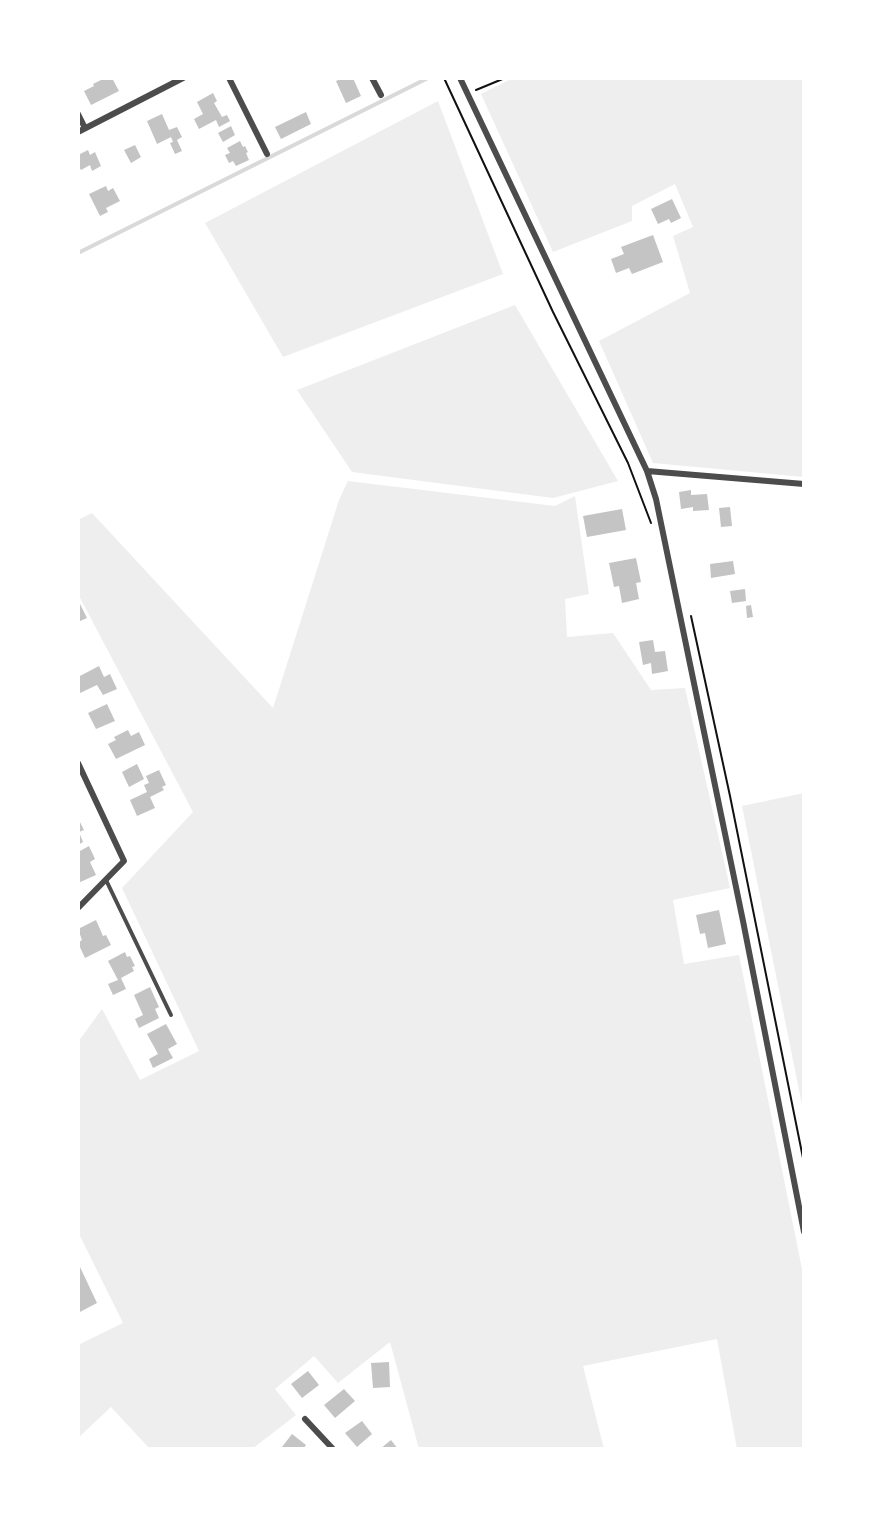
<!DOCTYPE html>
<style>
body{margin:0}
#map{position:relative;width:882px;height:1527px;overflow:hidden;background:#fff;font-family:Montserrat,sans-serif}
canvas{display:block}
.frame{position:absolute;inset:0;border:80px solid #fff;pointer-events:none}
</style>
<div id="map">
<canvas width="882" height="1527"></canvas>
<div class="frame"></div>
</div>
<script>
const context = document.querySelector('canvas').getContext('2d');
context.lineJoin = 'round';
function fill(path, color) {
  context.fillStyle = color;
  context.fill(path, 'evenodd');
}
function poly(rows) {
  const path = new Path2D();
  for (const r of rows) {
    path.moveTo(r[0], r[1]);
    for (let i = 2; i < r.length; i += 2) path.lineTo(r[i], r[i + 1]);
  }
  return path;
}
function strokePath(path, color, width, dash) {
  context.strokeStyle = color;
  context.lineWidth = width;
  context.lineCap = dash ? 'butt' : 'round';
  context.setLineDash(dash || []);
  context.stroke(path);
}
fill(poly([
 [513,78,804,78,804,477,653,463,599,341,690,293,673,236,693,227,675,184,632,206,632,221,553,252,481,94],
 [438,101,503,274,283,357,205,223],
 [515,305,618,481,553,498,352,472,297,390],
 [348,481,555,506,575,496,589,594,565,599,567,637,613,633,651,690,685,688,730,888,673,900,684,964,739,955,804,1279,804,1449,737,1449,717,1339,583,1366,604,1449,419,1449,390,1342,338,1383,314,1356,275,1389,296,1415,252,1449,150,1449,111,1407,78,1438,78,1345,123,1323,80,1236,78,1236,78,1042,102,1009,140,1080,199,1051,122,888,193,812,78,594,78,520,92,513,273,708,339,500],
 [804,793,804,1115,742,806]
]), '#eee');
strokePath(poly([
 [78,253,428,78]
]), '#d9d9d9', 4);
fill(poly([
 [105,78,112,78,119,91,91,105,84,91,94,86,93,84],
 [343,78,353,78,361,96,346,103,336,81],
 [213,93,217,101,214,103,222,117,227,115,230,121,219,127,216,120,199,129,194,119,203,114,197,102],
 [306,112,311,124,281,139,275,127],
 [162,114,169,130,177,127,182,137,177,140,182,151,175,154,170,143,173,142,171,137,157,144,147,121],
 [231,126,235,135,223,142,218,133],
 [240,141,243,147,245,146,248,152,246,153,249,160,236,166,233,161,229,163,225,155,230,153,227,148],
 [135,145,141,157,131,163,124,150],
 [88,150,90,155,95,152,101,166,92,171,90,165,81,170,78,165,78,155],
 [106,186,108,191,113,188,120,201,106,208,108,212,100,216,89,194],
 [672,199,681,218,671,223,669,219,658,224,651,209],
 [653,235,663,262,632,274,629,268,616,273,611,259,624,254,621,247],
 [691,490,691,495,707,494,709,510,693,511,693,507,681,509,679,492],
 [730,507,732,526,721,527,719,508],
 [622,509,626,530,587,537,583,516],
 [636,558,641,582,636,583,639,599,622,603,619,586,614,587,609,563],
 [733,561,735,574,711,578,710,564],
 [745,589,746,601,732,603,730,591],
 [78,600,87,618,78,622],
 [751,605,753,617,747,618,746,606],
 [653,640,655,652,665,651,668,671,652,674,651,663,643,665,639,642],
 [99,666,104,677,110,674,117,689,103,695,97,685,78,694,78,677],
 [107,704,115,721,96,729,88,713],
 [128,730,131,736,139,732,145,745,116,759,108,744,116,740,114,737],
 [137,764,144,779,129,787,122,772],
 [159,770,166,785,162,787,164,790,150,797,155,808,137,816,130,800,147,792,144,785,149,783,146,776],
 [78,818,84,830,79,832,83,842,78,845],
 [89,846,95,859,90,862,96,875,78,883,78,852],
 [719,910,726,944,708,948,705,933,700,934,696,915],
 [96,920,103,936,106,935,111,945,85,958,78,943,82,940,78,929],
 [125,952,127,957,130,956,135,966,132,967,134,971,121,978,126,989,113,995,108,984,118,980,108,961],
 [150,987,159,1007,155,1009,159,1018,139,1028,135,1019,143,1015,134,995],
 [166,1024,177,1044,168,1049,173,1058,153,1068,149,1059,158,1054,147,1034],
 [80,1267,97,1303,78,1313,78,1268],
 [389,1362,390,1387,373,1388,371,1363],
 [308,1371,319,1385,302,1398,291,1384],
 [344,1389,355,1401,335,1418,324,1405],
 [362,1421,372,1434,357,1447,345,1433],
 [292,1434,306,1445,303,1449,284,1449,282,1447],
 [391,1440,398,1449,380,1449]
]), '#c4c4c4');
strokePath(poly([
 [444,78,553,312,628,463,651,523],
 [476,90,505,78],
 [691,616,730,796,804,1163]
]), '#111', 2);
strokePath(poly([
 [106,880,171,1015]
]), '#4c4c4c', 4);
strokePath(poly([
 [229,78,267,154],
 [372,78,381,95],
 [460,78,647,471,656,499,743,921,804,1232],
 [78,114,85,128],
 [78,132,183,78],
 [647,471,804,484],
 [78,763,124,861,78,908],
 [305,1419,333,1449]
]), '#4c4c4c', 6);
</script>
